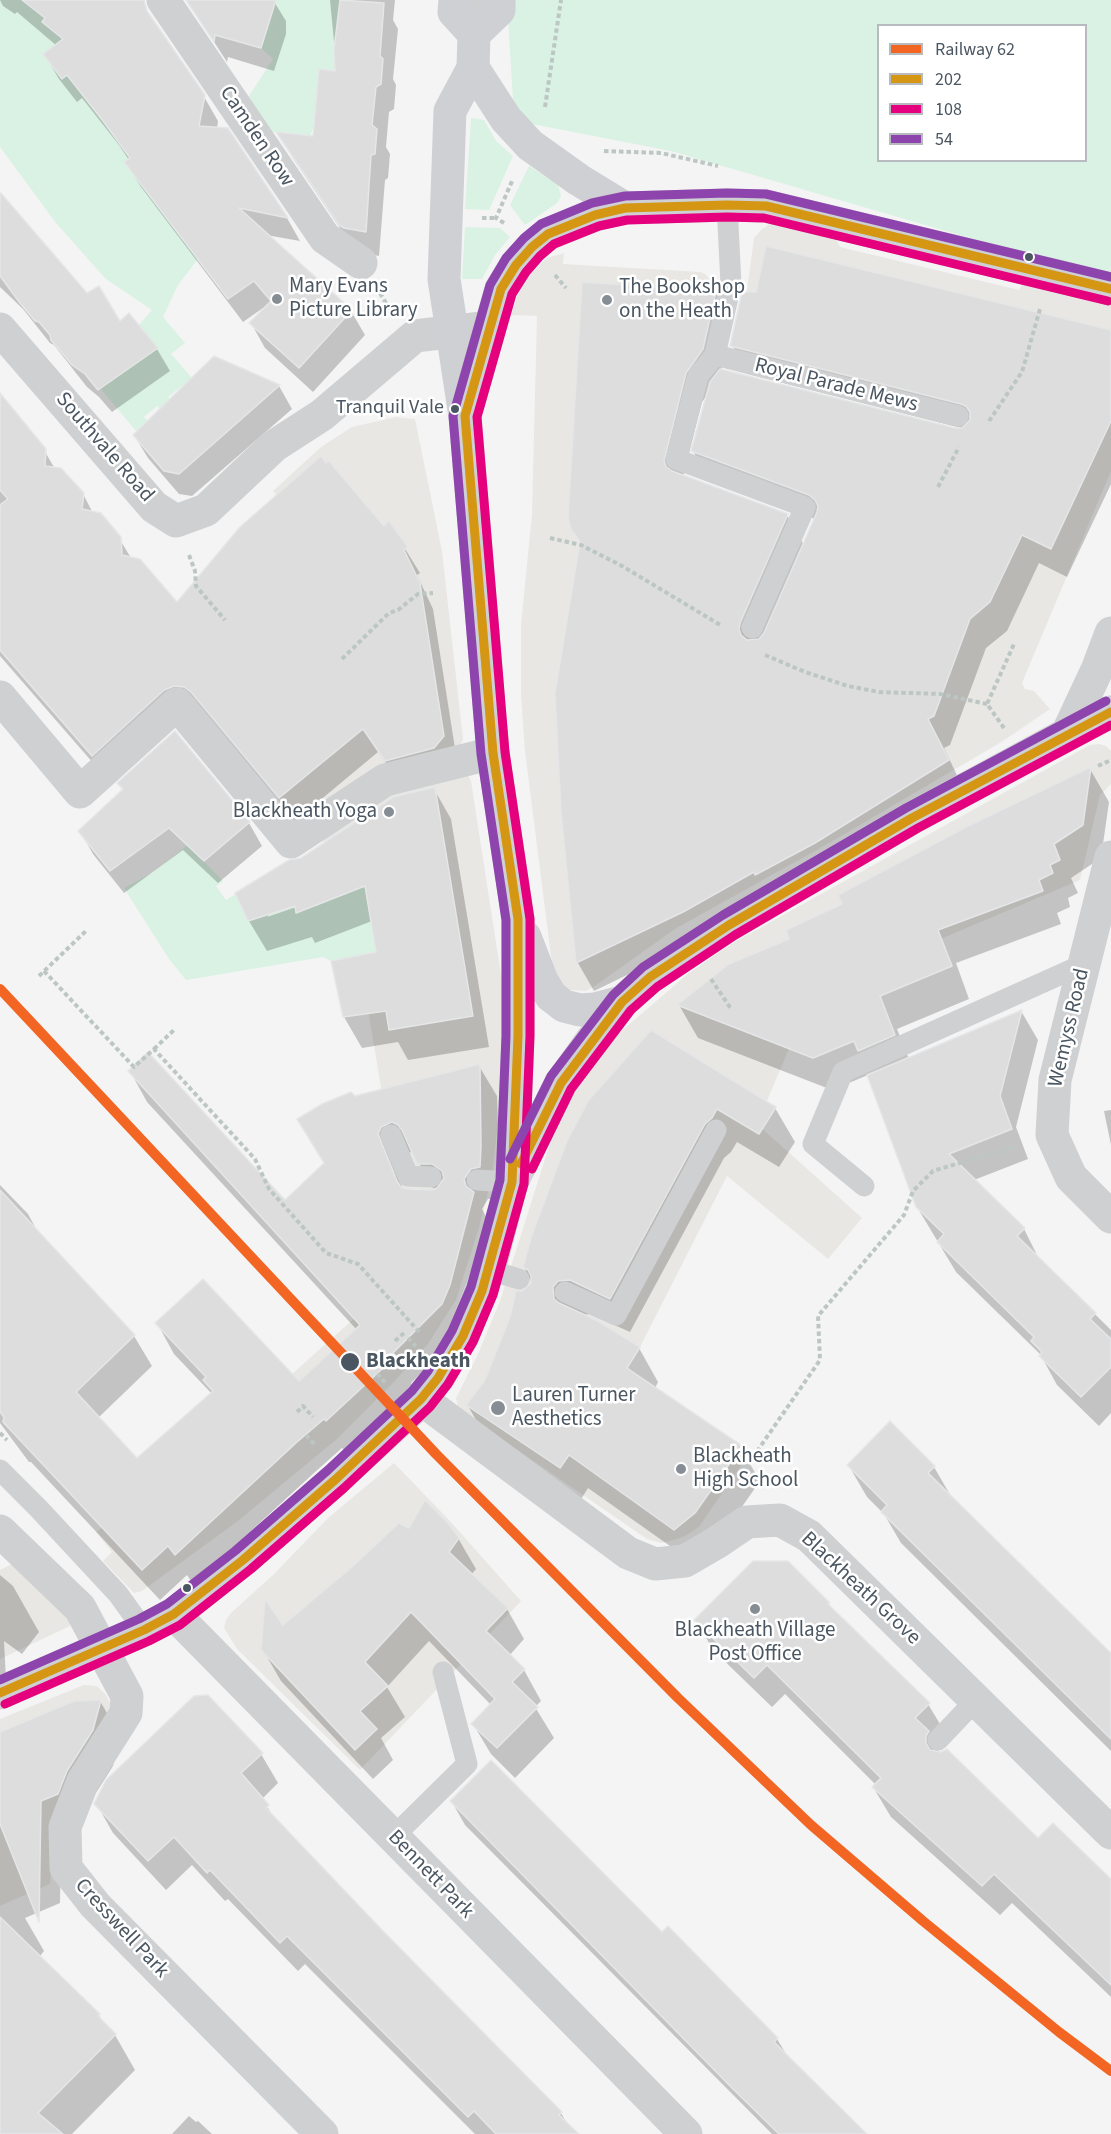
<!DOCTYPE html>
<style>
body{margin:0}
#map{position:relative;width:1111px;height:2134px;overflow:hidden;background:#f4f4f4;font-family:"Source Sans 3",sans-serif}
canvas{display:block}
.legend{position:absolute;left:877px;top:24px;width:210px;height:138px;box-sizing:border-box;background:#fff;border:2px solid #b7bbc0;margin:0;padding:8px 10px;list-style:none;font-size:18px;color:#4a5661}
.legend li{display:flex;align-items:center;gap:12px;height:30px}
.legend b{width:30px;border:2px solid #b7bbc0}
</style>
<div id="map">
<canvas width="1111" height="2134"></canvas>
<ul class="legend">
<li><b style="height:8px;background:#f26522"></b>Railway 62</li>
<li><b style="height:8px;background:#d49613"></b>202</li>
<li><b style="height:8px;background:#e5007d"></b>108</li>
<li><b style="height:8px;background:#8e44ad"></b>54</li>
</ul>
</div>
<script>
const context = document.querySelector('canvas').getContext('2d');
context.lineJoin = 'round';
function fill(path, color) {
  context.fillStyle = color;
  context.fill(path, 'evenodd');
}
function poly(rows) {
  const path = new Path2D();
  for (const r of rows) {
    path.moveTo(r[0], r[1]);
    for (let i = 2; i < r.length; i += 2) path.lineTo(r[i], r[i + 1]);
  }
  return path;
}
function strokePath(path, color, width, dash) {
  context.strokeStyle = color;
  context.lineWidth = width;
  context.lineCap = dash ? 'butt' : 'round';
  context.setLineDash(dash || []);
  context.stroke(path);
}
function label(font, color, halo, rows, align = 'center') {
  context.font = font + ' "Source Sans 3",sans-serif';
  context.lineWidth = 5;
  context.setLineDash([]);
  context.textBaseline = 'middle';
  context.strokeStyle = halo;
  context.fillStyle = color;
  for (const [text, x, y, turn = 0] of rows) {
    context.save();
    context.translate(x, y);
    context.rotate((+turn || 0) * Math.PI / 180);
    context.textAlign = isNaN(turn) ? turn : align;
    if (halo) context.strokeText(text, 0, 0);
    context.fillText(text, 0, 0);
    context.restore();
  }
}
fill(poly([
 [771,223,833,233,840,247,1019,290,1023,283,1111,301,1111,471,1022,683,1025,689,1034,691,1050,709,1003,741,831,842,675,929,595,986,586,991,570,990,564,987,553,972,525,751,521,696,521,625,532,514,537,316,511,315,517,296,530,274,547,258,564,253,563,264,700,272,705,274,713,283,714,290,704,339,690,338,660,467,736,625,767,643,998,406,733,346,747,290,754,238,760,231],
 [396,417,415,419,442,551,463,739,459,748,297,822,278,796,282,793,284,795,318,766,316,762,343,561,273,491,321,447,352,427],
 [1099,744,1106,746,1111,751,1111,784,1100,795,1080,880,813,993,757,1124,862,1218,828,1259,727,1176,640,1347,627,1367,751,1451,699,1527,687,1535,674,1540,661,1543,647,1539,465,1414,458,1407,456,1398,478,1354,500,1301,558,1118,604,1046,689,973,731,944,1090,745],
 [468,775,471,781,501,975,505,1013,502,1089,492,1176,479,1228,456,1300,428,1344,393,1383,337,1439,238,1521,142,1591,134,1593,103,1561,112,1552,96,1532,225,1434,386,1290,399,1195,360,962,322,838,381,796],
 [394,1463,450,1521,521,1601,360,1770,237,1649,224,1628,226,1620,231,1613,273,1575,328,1518],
 [14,1563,72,1621,70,1626,0,1659,0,1570],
 [84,1685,97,1686,106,1695,112,1707,57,1815,50,1884,0,1906,0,1719]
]), '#e8e7e3');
fill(poly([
 [0,0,23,0,34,9,59,2,42,22,62,39,44,54,67,74,115,137,150,142,124,163,149,195,175,175,186,189,160,209,198,259,178,285,163,317,185,343,171,354,192,378,168,397,171,400,160,410,157,406,144,417,148,421,136,431,100,388,106,355,139,325,152,310,106,279,56,223,0,147],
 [276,0,340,0,334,49,335,71,319,69,313,129,310,136,264,131,249,96,273,59,261,48],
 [507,0,1111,0,1111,279,671,151,527,123,513,101],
 [878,26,1086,26,1086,160,878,160],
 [471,118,484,120,496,141,513,156,489,210,465,209],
 [529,166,558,185,561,196,557,203,525,225,510,205],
 [465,227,500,228,510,237,495,255,482,279,462,279],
 [194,840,192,849,223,881,216,886,226,900,236,894,248,921,295,906,296,913,386,871,372,927,376,952,331,961,323,957,186,980,169,959,124,888,152,873]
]), '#d9f2e3');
fill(poly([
 [0,0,118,0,203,95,218,121,217,129,227,130,287,218,300,241,266,235,351,311,365,335,313,392,265,348,251,323,265,310,263,308,243,322,141,187,126,163,129,160,119,145,82,98,77,102,59,79,45,55,57,46,17,12,15,14,3,6],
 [187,0,273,0,286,21,286,34,274,71,228,57,227,62],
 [330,0,395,0,393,20,398,29,393,79,396,85,394,109,389,112,386,147,390,154,388,178,385,180,379,256,359,252,354,249,292,157,279,134,314,137,337,73],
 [0,194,87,295,120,323,157,349,170,371,112,412,99,397,87,387,54,345,50,343,23,309,0,287],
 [716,292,732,321,721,371,955,430,965,429,748,374,732,345,1111,332,1111,484,1067,577,1039,563,1007,631,986,648,950,745,944,748,964,790,699,940,594,991,578,963,562,812,556,693],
 [708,394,693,451,710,480,815,519,804,545,787,515,683,477,702,402],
 [279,386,292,409,192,496,179,494,148,458,134,435],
 [0,398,44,450,55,469,83,494,93,513,119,538,131,558,177,604,383,528,389,523,420,573,417,575,433,609,457,761,401,784,378,752,294,822,188,710,107,779,0,656],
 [175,733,249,823,262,846,218,883,183,850,124,893,93,854,80,831,123,791,119,784],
 [1090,769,1109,802,1101,858,1071,878,1078,893,1068,898,1070,907,1057,913,1061,924,956,963,969,999,897,1029,909,1059,1021,1011,1038,1040,1016,1127,1028,1159,974,1180,1024,1229,1039,1259,1111,1330,1111,1413,1099,1426,1057,1385,1040,1354,956,1272,917,1207,868,1075,832,1090,698,1038,679,1005,791,939,844,904],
 [434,789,451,819,489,1047,408,1060,398,1042,362,1048,344,1017,378,954,372,921,315,943,312,937,267,951,249,921,302,859],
 [301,903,302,905,267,917,272,912],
 [479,1066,497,1096,499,1151,497,1198,488,1199,482,1209,490,1224,459,1335,411,1383,413,1387,344,1450,342,1448,315,1472,193,1584,187,1575,160,1600,31,1462,29,1462,0,1423,0,1185,28,1214,40,1236,134,1336,152,1366,98,1418,137,1460,212,1394,174,1354,157,1323,299,1384,357,1330,147,1102,130,1071,285,1202,325,1164,355,1098],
 [410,1152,414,1154,434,1190,403,1189,396,1172,398,1157],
 [589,1101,775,1108,795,1142,779,1167,737,1142,731,1152,724,1158,630,1332,590,1314,581,1315,639,1348,658,1382,655,1388,740,1447,760,1481,714,1547,694,1563,588,1488,580,1501,487,1439,468,1406,486,1380,523,1293,532,1284,524,1267],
 [1111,1110,1111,1145,1104,1111],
 [849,1466,934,1467,952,1498,1111,1657,1111,1751,901,1543,884,1514,867,1497],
 [410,1530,458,1538,476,1569,471,1575,507,1609,524,1639,509,1656,524,1670,541,1701,535,1707,554,1738,515,1778,491,1754,473,1724,491,1705,429,1641,387,1687,405,1717,381,1738,393,1760,373,1779,281,1681,263,1650,283,1627],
 [0,1575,13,1586,39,1632,22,1654,4,1641,6,1679,0,1682],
 [829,1604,833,1612,928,1704,946,1734,935,1745,940,1753,1039,1840,1111,1883,1111,1997,1012,1903,1000,1915,891,1817,873,1787,876,1785,785,1694,772,1707,713,1650,696,1620],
 [100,1701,121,1737,113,1766,87,1807,61,1837,60,1903,25,1918,44,1951,39,1957,99,2015,105,2026,115,2035,135,2070,72,2134,0,2134,0,1734],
 [261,1754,278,1783,262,1799,278,1823,384,1934,561,2113,569,2127,576,2134,475,2134,305,1964,298,1971,228,1899,225,1901,192,1865,166,1890,113,1833,96,1803],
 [452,1802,662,1934,668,1928,777,2039,788,2057,865,2134,772,2134,465,1825],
 [189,2116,196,2122,198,2121,212,2134,172,2134]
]), '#0003');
const building = poly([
 [22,0,144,0,147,11,205,95,199,126,228,128,288,218,239,208,352,310,299,368,249,323,271,301,254,281,228,299,124,162,130,158,103,121,67,75,62,79,43,54,63,39,42,22,45,18,22,0],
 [186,0,276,0,261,48,215,35,214,42,186,0],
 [340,0,384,3,380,56,383,59,381,84,376,87,372,125,377,129,375,154,371,155,366,232,344,228,339,225,276,132,313,136,319,69,335,71,334,49,340,0],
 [0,192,87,293,99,286,120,321,129,313,158,348,98,390,85,374,72,365,51,340,50,335,39,322,35,321,20,303,0,276,0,192],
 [766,246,1111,330,1111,421,1051,549,1022,535,990,602,970,619,934,716,928,719,949,760,815,843,755,875,754,872,683,912,576,963,561,812,555,693,580,542,571,529,568,518,582,282,716,291,703,349,686,373,664,461,666,467,672,471,788,514,740,623,739,629,741,635,747,640,759,639,764,633,817,512,818,506,815,500,809,495,691,451,710,382,720,369,955,428,962,428,970,420,970,412,966,406,961,404,730,346,742,292,756,292,766,246],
 [214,356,280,385,179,474,164,471,133,435,214,356],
 [0,393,46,449,45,466,61,468,84,493,82,509,101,513,121,537,122,555,140,559,177,602,240,527,321,456,326,463,329,461,384,526,389,521,408,547,404,550,420,583,444,736,434,748,385,761,363,729,279,798,191,692,184,687,174,686,164,690,92,756,0,650,0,505,8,499,0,490,0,393],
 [175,731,250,822,204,861,169,828,110,871,78,831,123,789,117,783,175,731],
 [1091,767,1083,825,1054,844,1060,860,1050,865,1053,873,1039,880,1043,891,938,930,952,966,880,996,895,1035,858,1051,854,1041,813,1058,677,1005,729,964,789,939,786,930,842,904,838,895,968,826,1091,767],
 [435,787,473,1016,389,1030,386,1011,343,1017,331,961,376,952,365,886,296,913,295,906,248,921,235,893,289,860,301,858,393,797,435,787],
 [1022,1010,1000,1096,1012,1129,949,1154,1025,1228,1017,1236,1096,1313,1090,1319,1111,1339,1111,1367,1081,1397,1039,1356,1042,1352,1031,1341,1034,1337,937,1242,944,1234,916,1207,867,1075,1022,1010],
 [651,1030,776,1107,759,1134,717,1109,712,1118,705,1124,610,1299,570,1280,558,1281,553,1287,554,1299,559,1303,598,1321,640,1347,627,1368,742,1446,695,1513,674,1530,569,1455,560,1468,466,1405,485,1380,510,1317,516,1291,522,1291,531,1283,531,1276,528,1270,523,1267,532,1235,567,1141,588,1101,651,1030],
 [148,1052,285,1200,324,1163,297,1119,322,1104,351,1092,355,1096,480,1064,481,1146,480,1167,471,1169,464,1179,466,1186,474,1192,450,1285,442,1304,393,1353,396,1356,326,1421,324,1419,297,1442,175,1555,168,1546,142,1570,3,1422,4,1417,0,1412,0,1190,135,1335,76,1392,137,1458,213,1391,203,1380,206,1377,155,1323,203,1279,299,1381,360,1325,128,1071,148,1052],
 [392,1122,398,1125,402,1130,417,1164,432,1164,442,1171,444,1178,437,1188,430,1190,407,1189,401,1187,397,1181,378,1134,381,1127,392,1122],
 [890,1421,935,1466,928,1473,1111,1653,1111,1739,881,1512,887,1505,847,1465,890,1421],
 [425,1500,448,1523,459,1538,449,1552,508,1608,486,1631,525,1669,512,1682,538,1707,497,1748,471,1724,495,1699,411,1612,365,1662,388,1686,360,1711,377,1729,355,1750,261,1650,265,1599,283,1625,352,1567,399,1523,409,1528,425,1500],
 [753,1561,788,1561,830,1603,828,1604,930,1703,915,1718,929,1731,926,1736,926,1743,930,1750,941,1752,947,1749,1038,1838,1053,1823,1111,1879,1111,1985,994,1874,982,1886,872,1787,881,1778,767,1665,754,1678,694,1620,753,1561],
 [208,1695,263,1753,241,1773,269,1805,266,1808,385,1933,562,2112,559,2115,579,2134,496,2134,474,2111,468,2117,287,1936,280,1943,210,1870,207,1873,174,1837,148,1861,94,1804,106,1780,194,1696,208,1695],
 [101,1700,93,1730,67,1771,58,1794,41,1801,39,1922,0,1824,0,1732,74,1701,101,1700],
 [491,1760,662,1932,668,1926,778,2038,774,2042,867,2134,779,2134,734,2090,450,1801,491,1760],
 [0,1917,100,2014,98,2016,116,2034,38,2113,63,2134,0,2134,0,1917]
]);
fill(building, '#ddddde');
strokePath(building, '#e5e6e7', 1.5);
strokePath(poly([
 [545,107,561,0],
 [604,151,661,153,718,166],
 [482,218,496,218],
 [504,223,496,218,513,179],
 [555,275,566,288],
 [380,293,390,310],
 [989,421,1022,372,1040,309],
 [938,487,959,447],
 [550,538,581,545,622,566,722,626],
 [189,555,195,571,196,586,225,620],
 [765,655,805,672,848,686,879,692,940,694,987,704],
 [342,659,389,613,398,610,418,594,433,593],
 [1004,728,987,704,1014,644],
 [1098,766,1111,760],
 [44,971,134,1067,154,1049,255,1159,269,1189,326,1253,358,1264,421,1334],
 [39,976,87,930],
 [711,979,731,1009],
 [154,1049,174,1030],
 [408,1338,416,1346],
 [395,1341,404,1333],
 [377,1374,385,1382],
 [297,1412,303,1406,313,1417],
 [0,1433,7,1440],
 [306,1435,316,1446],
 [740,1476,820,1360,818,1316,904,1215,913,1191,933,1171,1016,1146]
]), '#bcc7c4', 4, [4.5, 3]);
strokePath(poly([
 [474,34,476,0],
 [727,205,731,284,715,355,698,376,676,459,805,507,752,628],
 [715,355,958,416],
 [391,1135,408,1176,431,1177],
 [477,1180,512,1182],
 [864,1186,813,1144,843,1072,1084,964],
 [489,1270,519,1279],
 [565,1292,616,1315,716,1130],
 [0,1470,39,1509,118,1594,144,1630],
 [938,1740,976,1700],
 [393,1837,467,1764,443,1672]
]), '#ced0d2', 21);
strokePath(poly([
 [163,0,325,238,361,263],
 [0,329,154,507,176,521,206,510,274,446,322,415,415,336,490,327],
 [0,697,80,792,177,704,291,842,385,780,493,753],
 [1067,734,1097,670,1111,633],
 [1111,857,1055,1080,1052,1135,1071,1177,1111,1217],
 [421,1399,628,1553,655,1564,685,1561,716,1543,747,1522,780,1520,809,1536,1111,1833],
 [0,1531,80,1608,127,1696,126,1713,83,1781,65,1827,66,1868,95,1905,322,2134],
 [174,1614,686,2134]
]), '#ced0d2', 33);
strokePath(poly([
 [455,0,454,12,474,34,473,68,450,111,444,279,465,416,493,753,518,919,518,1036,513,1168],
 [474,34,499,10,499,0],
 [473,68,506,119,530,145,579,180,625,208,727,205,766,206,1111,289],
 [468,405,501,289,516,265,532,247,548,234,595,215,625,208],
 [525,937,542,981,551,996,564,1006,580,1010,595,1009,622,1002],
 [0,1693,144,1630,174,1614,243,1560,336,1479,412,1409,438,1378,463,1336,489,1270,512,1182,561,1083,591,1041,622,1002,650,977,729,925,912,818,1067,734,1111,712]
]), '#ced0d4', 33);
strokePath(poly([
 [521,1164,561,1083,622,1002,650,977,729,925,912,818,1111,712],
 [0,1693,144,1630,174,1614,243,1560,336,1479,421,1399,438,1378,463,1336,482,1291,512,1182,518,1036,518,919,493,753,465,416,501,289,516,265,532,247,548,234,595,215,625,208,727,205,766,206,1111,289]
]), '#d49613', 9);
strokePath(poly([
 [532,1169,571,1089,631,1010,657,987,735,935,918,828,1111,725],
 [5,1704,149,1641,180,1625,251,1569,344,1488,430,1407,448,1384,473,1342,493,1295,524,1184,530,1036,530,919,505,752,477,417,512,294,526,272,540,256,554,244,599,226,627,220,727,217,764,218,1108,301]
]), '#e5007d', 9);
strokePath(poly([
 [510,1159,551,1076,613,995,643,967,723,915,906,808,1106,701],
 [0,1680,139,1619,167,1604,235,1551,328,1470,412,1391,428,1371,452,1331,471,1287,500,1180,506,1036,506,920,481,754,453,416,490,285,506,258,524,238,541,224,592,203,625,196,727,193,766,194,1111,277]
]), '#8e44ad', 9);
strokePath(poly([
 [0,989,436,1454,678,1698,811,1825,923,1921,1059,2032,1111,2071]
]), '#f26522', 10);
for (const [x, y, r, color] of [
 [1029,257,5,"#4a5661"],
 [277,299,6,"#868d94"],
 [607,300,6,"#868d94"],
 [455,409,5,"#4a5661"],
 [389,812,6,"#868d94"],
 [350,1362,10,"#4a5661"],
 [498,1408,8,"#868d94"],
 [681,1469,6,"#868d94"],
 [187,1588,5,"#4a5661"],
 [755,1609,6,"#868d94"]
]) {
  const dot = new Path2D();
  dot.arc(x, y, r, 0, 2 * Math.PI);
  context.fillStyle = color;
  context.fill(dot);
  strokePath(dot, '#fff', 2);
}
label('20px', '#4a5661', '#fff', [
 ["Tranquil Vale",444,409]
], 'right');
label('21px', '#4a5661', '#fff', [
 ["Camden Row",256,137,56],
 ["Royal Parade Mews",836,386,14],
 ["Southvale Road",104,448,49],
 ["Wemyss Road",1070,1028,-77],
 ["Blackheath Grove",860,1589,43],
 ["Bennett Park",430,1875,46],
 ["Cresswell Park",121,1929,47]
]);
label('21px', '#4a5661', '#fff', [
 ["Mary Evans",289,287],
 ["Picture Library",289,311],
 ["The Bookshop",619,288],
 ["on the Heath",619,312],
 ["Blackheath Yoga",377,812,"right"],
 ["Lauren Turner",512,1396],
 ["Aesthetics",512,1420],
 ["Blackheath",693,1457],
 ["High School",693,1481],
 ["Blackheath Village",755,1631,"center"],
 ["Post Office",755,1655,"center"]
], 'left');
label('bold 21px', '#4a5661', '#fff', [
 ["Blackheath",366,1362]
], 'left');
</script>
